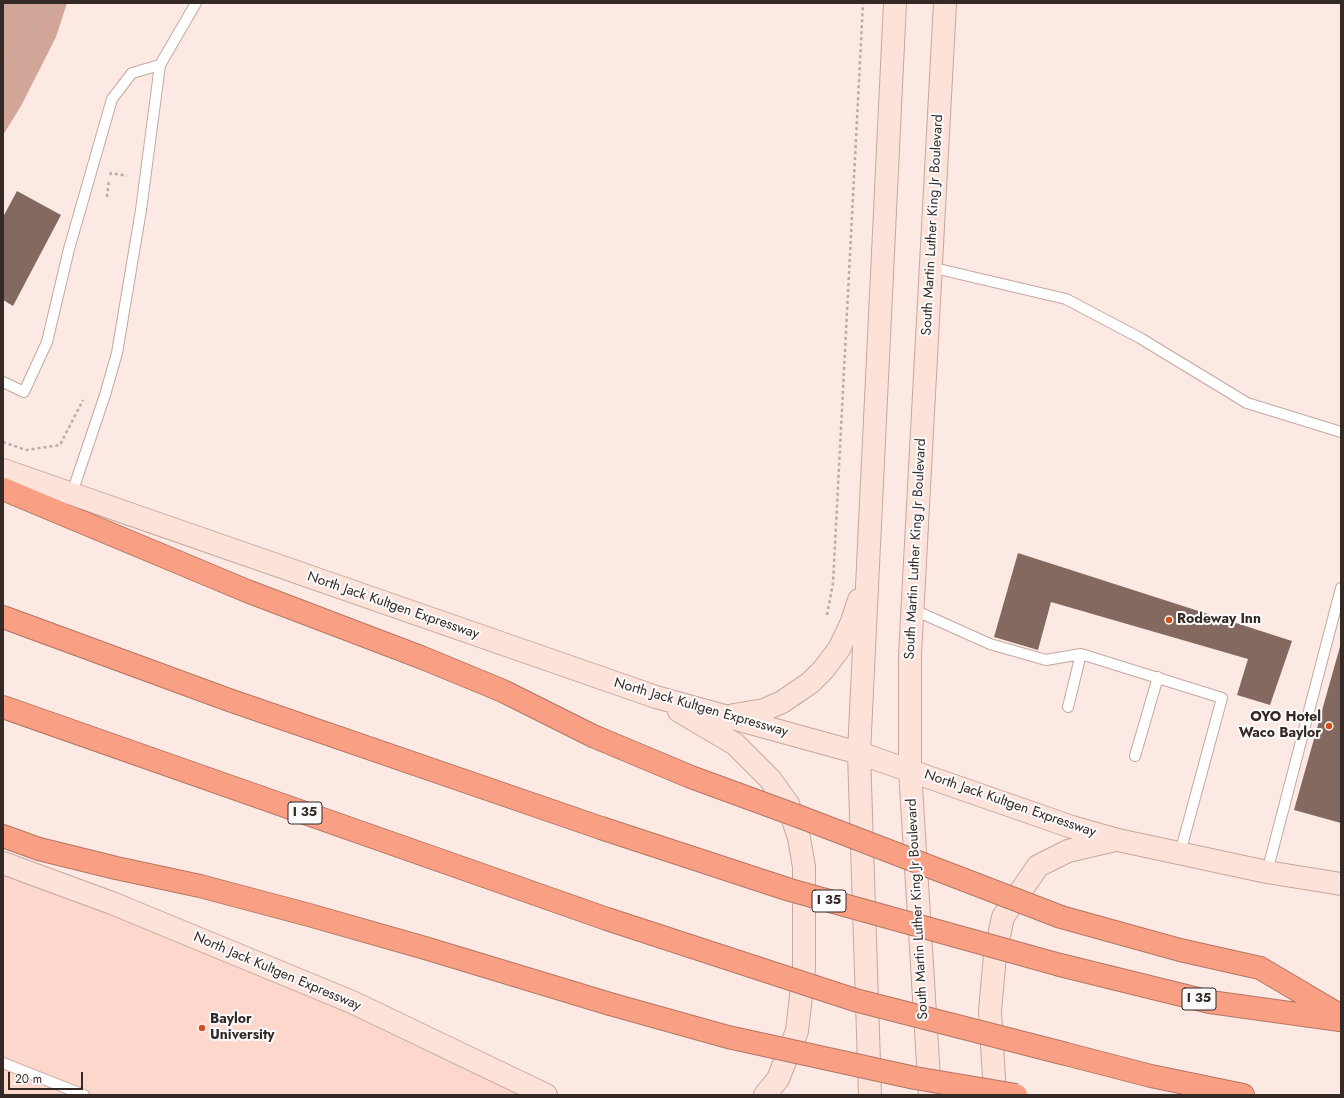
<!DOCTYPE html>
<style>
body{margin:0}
#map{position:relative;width:1344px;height:1098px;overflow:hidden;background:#fce9e3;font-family:Jost,sans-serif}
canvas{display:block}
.frame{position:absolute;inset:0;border:4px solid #352926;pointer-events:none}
.scale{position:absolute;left:8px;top:1072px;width:75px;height:18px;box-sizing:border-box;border:2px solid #352926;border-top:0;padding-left:5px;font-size:12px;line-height:14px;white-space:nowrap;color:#352926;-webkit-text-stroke:3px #fbfbfb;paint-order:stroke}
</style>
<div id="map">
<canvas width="1344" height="1098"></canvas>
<div class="frame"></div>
<div class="scale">20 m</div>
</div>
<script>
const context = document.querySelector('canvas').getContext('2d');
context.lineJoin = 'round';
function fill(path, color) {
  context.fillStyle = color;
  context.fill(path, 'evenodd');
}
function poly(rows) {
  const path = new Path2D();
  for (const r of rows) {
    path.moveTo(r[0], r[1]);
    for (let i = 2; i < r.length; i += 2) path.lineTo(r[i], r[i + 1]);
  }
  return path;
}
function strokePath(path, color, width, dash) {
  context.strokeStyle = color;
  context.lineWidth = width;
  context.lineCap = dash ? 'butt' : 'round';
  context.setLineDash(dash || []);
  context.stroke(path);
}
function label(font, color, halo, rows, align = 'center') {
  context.font = font + ' Jost,sans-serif';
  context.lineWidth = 4;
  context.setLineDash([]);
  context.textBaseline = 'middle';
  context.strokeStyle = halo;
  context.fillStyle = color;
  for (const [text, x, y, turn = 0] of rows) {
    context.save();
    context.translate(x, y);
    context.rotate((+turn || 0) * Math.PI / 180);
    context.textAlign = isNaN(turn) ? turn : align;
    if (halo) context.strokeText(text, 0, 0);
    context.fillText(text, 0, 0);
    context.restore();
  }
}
fill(poly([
 [3,865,545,1095,3,1095]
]), '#fdd7cb');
fill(poly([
 [3,3,67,3,56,37,21,106,3,135]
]), '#d1a698');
fill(poly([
 [17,191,61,215,13,306,3,300,3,217],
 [1018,553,1292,641,1270,705,1237,695,1248,659,1051,602,1038,650,994,637],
 [1341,643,1341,823,1294,810]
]), '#846961');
const service = poly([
 [930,267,1066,299,1140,338,1247,403,1341,432],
 [3,382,24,392,47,342,69,249,112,99,132,73,160,65],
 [72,493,105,395,117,353,141,210,160,65,196,3],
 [912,609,990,644,1046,660,1081,654],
 [1068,707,1081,654,1222,698,1180,853],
 [1135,756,1158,677],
 [1267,872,1341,588],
 [3,1063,84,1095]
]);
const secondary = poly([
 [3,470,656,697,859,753,1072,827,1118,840,1267,872,1341,884],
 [679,711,735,744,770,779,788,804,799,838,804,867,804,969,797,1031,778,1079,765,1095],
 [734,715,764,710,782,702,810,683,823,670,839,649,851,624,859,600],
 [3,863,112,903,352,1002,546,1095],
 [870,1095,859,753,895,3],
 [930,1095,910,770,910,655,945,3],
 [995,1095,990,1011,995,955,1003,917,1038,866,1068,851,1115,840]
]);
const motorway = poly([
 [3,489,247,591,423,658,503,691,593,736],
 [3,617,229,700,601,828],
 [3,707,607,919],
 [3,836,39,849,116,868,200,886,309,915,425,948,610,1004],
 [1061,917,1180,950,1260,968,1341,1016],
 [1060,965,1210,1002,1340,1020],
 [1066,1054,1151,1076,1243,1095]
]);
strokePath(service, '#c5a89f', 12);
strokePath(secondary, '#c5a89f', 24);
strokePath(motorway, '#b47663', 24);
strokePath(poly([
 [3,63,56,3],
 [110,175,111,173,127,176],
 [107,197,109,180],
 [3,442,26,450,60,445,83,400],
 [827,615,833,583,863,3]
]), '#bbaaa5', 2.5, [3, 3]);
strokePath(service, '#fff', 10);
strokePath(secondary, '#fde2da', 22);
strokePath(motorway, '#f9a084', 22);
const motorwayBridge = poly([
 [593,736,691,777,803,818,1061,917],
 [601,828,790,890,1060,965],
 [607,919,855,1000,1066,1054],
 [610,1004,728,1037,915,1078,1016,1095]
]);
strokePath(motorwayBridge, '#b47663', 24, []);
strokePath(motorwayBridge, '#f9a084', 22);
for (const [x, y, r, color] of [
 [1169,620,4,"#d44d1c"],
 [1329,726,4,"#d44d1c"],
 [202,1028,4,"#d44d1c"]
]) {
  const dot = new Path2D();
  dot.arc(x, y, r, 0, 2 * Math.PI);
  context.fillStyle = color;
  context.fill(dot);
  strokePath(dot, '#fbfbfb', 1.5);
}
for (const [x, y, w] of [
 [305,813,34],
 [829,901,34],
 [1199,999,34]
]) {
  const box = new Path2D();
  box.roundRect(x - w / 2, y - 11, w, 22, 3);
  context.fillStyle = '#fbfbfb';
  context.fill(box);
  strokePath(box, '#352926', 1);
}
label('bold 13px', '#352926', null, [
 ["I 35",305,813],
 ["I 35",829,901],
 ["I 35",1199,999]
]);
label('14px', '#352926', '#fbfbfb', [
 ["South Martin Luther King Jr Boulevard",933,225,-87],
 ["South Martin Luther King Jr Boulevard",916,549,-87],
 ["North Jack Kultgen Expressway",393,606,19],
 ["North Jack Kultgen Expressway",701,708,16],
 ["North Jack Kultgen Expressway",1010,804,19],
 ["South Martin Luther King Jr Boulevard",918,909,-93],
 ["North Jack Kultgen Expressway",277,972,23]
]);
label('bold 14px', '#352926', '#fbfbfb', [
 ["Rodeway Inn",1177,620],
 ["OYO Hotel",1321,718,"right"],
 ["Waco Baylor",1321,734,"right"],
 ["Baylor",210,1020],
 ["University",210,1036]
], 'left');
</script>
